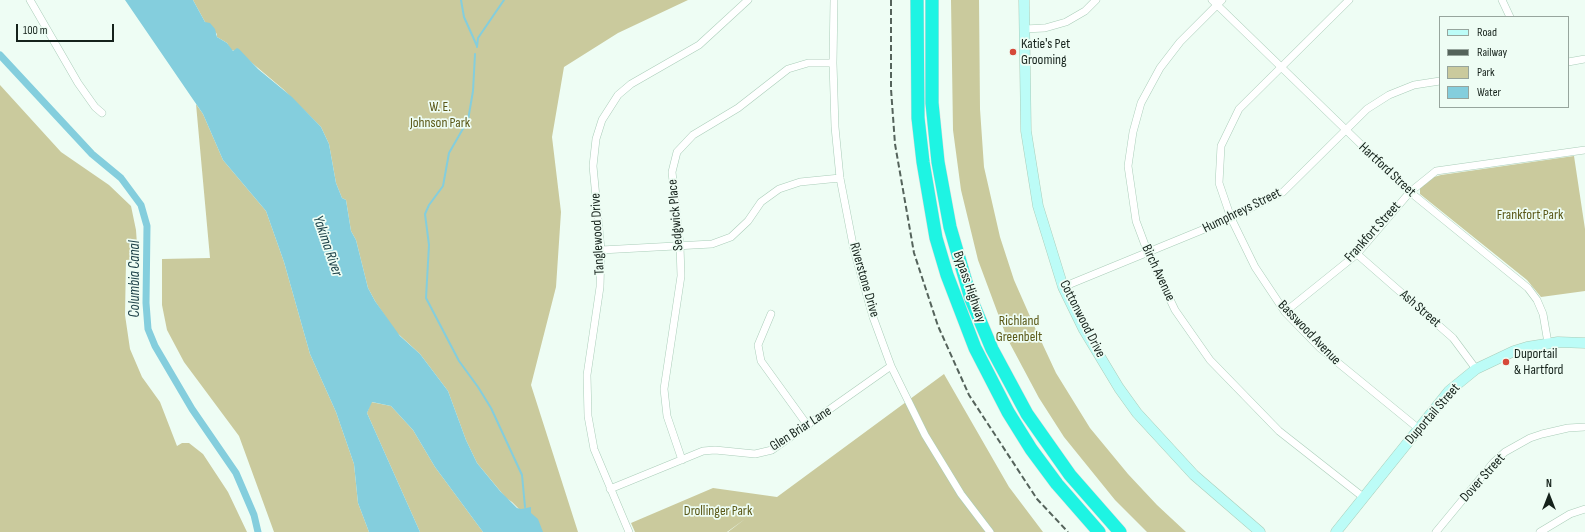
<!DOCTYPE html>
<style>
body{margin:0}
#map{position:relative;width:1585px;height:532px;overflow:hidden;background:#eefdf4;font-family:"Sofia Sans Condensed",sans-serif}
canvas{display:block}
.legend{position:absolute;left:1439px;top:16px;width:130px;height:92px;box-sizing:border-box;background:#eefdf4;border:1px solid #97a59d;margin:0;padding:5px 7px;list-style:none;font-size:12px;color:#15221b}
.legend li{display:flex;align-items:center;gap:8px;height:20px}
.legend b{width:20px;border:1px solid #97a59d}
.north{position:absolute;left:1529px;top:476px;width:40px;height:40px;-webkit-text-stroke:3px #eefdf4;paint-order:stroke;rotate:0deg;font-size:11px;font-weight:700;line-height:16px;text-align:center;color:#15221b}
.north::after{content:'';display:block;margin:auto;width:14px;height:18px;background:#15221b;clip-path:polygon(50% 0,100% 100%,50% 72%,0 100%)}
.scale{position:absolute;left:16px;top:24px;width:98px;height:18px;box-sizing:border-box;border:2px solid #15221b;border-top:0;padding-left:5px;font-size:12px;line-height:14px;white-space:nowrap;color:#15221b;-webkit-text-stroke:3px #eefdf4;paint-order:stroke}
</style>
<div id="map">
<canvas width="1585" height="532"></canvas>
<ul class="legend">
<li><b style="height:5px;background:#bcfcf7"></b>Road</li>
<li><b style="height:5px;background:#55635b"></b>Railway</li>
<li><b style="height:11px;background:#caca9d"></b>Park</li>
<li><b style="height:11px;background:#84cedd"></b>Water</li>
</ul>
<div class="north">N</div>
<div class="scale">100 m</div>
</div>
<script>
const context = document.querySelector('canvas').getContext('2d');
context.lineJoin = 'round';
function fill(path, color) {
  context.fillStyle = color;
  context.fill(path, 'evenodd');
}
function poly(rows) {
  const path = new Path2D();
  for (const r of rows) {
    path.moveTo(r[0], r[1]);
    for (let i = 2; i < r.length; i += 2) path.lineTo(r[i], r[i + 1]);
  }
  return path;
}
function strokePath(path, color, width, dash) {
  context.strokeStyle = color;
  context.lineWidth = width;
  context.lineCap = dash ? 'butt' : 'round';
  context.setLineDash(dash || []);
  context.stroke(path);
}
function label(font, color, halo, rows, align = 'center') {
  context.font = font + ' "Sofia Sans Condensed",sans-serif';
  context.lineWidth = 3.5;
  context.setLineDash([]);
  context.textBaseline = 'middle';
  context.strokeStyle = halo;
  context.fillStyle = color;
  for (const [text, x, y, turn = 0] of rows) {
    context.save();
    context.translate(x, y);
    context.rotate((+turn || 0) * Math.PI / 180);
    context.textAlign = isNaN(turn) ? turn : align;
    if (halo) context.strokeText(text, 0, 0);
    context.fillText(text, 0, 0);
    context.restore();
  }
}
fill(poly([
 [193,0,688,0,618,33,564,67,552,137,561,212,556,287,531,385,578,532,542,532,512,502,506,498,477,463,466,440,448,391,420,354,395,331,375,301,368,288,356,240,351,231,346,200,342,198,336,183,329,144,321,127,283,89,239,52,231,50,227,43,217,37,217,34,205,22],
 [951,0,979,0,980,109,984,167,1000,237,1014,280,1036,330,1056,373,1090,428,1128,474,1157,505,1186,532,1147,532,1115,500,1064,437,1039,398,1007,338,978,260,961,190,953,130],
 [0,85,61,152,109,185,131,206,136,230,138,259,126,260,125,315,130,349,142,377,160,402,177,446,182,443,189,443,203,454,228,492,247,532,0,532],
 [196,104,203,114,223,160,266,211,284,262,310,354,336,412,354,464,358,503,369,532,274,532,239,436,184,362,167,330,162,305,162,259,210,258],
 [1574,156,1585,229,1585,291,1541,297,1527,280,1420,194,1420,188,1434,177,1441,175],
 [944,374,1009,487,1043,532,728,532,745,519,727,532,635,532,631,523,713,488,777,497],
 [371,402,391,406,413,430,435,467,483,532,420,532,367,413]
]), '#caca9d');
fill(poly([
 [125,0,193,0,205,22,210,23,215,29,217,37,227,43,233,51,237,48,239,49,258,69,292,97,321,127,329,144,336,183,342,198,346,200,351,231,356,240,368,288,375,301,400,336,420,354,448,391,466,440,477,463,500,491,517,508,521,509,531,507,531,513,538,519,543,532,483,532,435,467,413,430,391,406,372,402,367,413,420,532,369,532,358,503,354,464,336,412,310,354,284,262,266,211,223,160,203,114]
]), '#84cedd');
strokePath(poly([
 [461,0,464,17,477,46],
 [477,47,478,38,504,0],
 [475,54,473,91,468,120,449,153,443,186,429,205,425,214,429,245,426,298,459,361,478,387,491,408,522,475,525,507]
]), '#84cedd', 2);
strokePath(poly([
 [0,55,92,154,121,178,141,205,147,226,146,303,148,329,155,346,192,409,236,473,254,515,258,532]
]), '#84cedd', 7);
const street = poly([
 [30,0,78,83,95,107,102,113],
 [834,0,833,63,835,127,840,178,854,250,873,317,891,366,925,435,961,494,990,532],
 [1212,0,1410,192,1528,288,1537,300,1543,314,1548,343],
 [1222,0,1180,42,1160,68,1141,103,1133,132,1128,166,1136,221,1148,253,1175,310,1210,360,1279,431,1363,497],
 [1349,0,1239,109,1221,146,1219,183,1231,218,1255,267,1285,312,1320,348,1419,429],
 [1502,0,1510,17],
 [1024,29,1045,28,1066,22,1085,11,1096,0],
 [1568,62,1585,59],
 [601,250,712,244,731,237,748,221,761,202,779,189,800,182,840,178],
 [1357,254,1453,338,1476,369],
 [1063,287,1224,221,1283,192,1367,109,1389,95,1414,85,1440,81],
 [1285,312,1357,254,1410,192,1436,171,1585,150],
 [771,314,758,345,761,361,808,426],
 [682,460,667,416,664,389,681,276,680,246,672,172,677,152,693,135,738,108,788,69,808,63,833,63],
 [610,489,703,451,715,450,755,454,772,450,891,366],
 [629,532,594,449,588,416,587,375,600,287,601,250,593,166,596,139,602,120,618,95,631,84,699,45,748,0],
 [1436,532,1493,463,1505,452,1530,438,1542,434,1568,428,1585,427],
 [1540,532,1570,514,1585,509]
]);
const secondary = poly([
 [1024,0,1026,131,1038,206,1063,287,1084,330,1119,388,1137,413,1194,475,1260,532],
 [1336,532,1449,391,1476,369,1514,351,1527,347,1558,342,1585,343]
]);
const highway = poly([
 [917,0,918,118,923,162,936,238,947,275,975,348,1008,412,1031,449,1057,484,1099,532],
 [932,0,932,103,938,162,950,227,971,299,992,349,1027,414,1070,475,1120,532]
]);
strokePath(street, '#aacdb9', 8);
strokePath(secondary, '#aacdb9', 11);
strokePath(highway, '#dadcdb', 14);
strokePath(street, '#fff', 7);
strokePath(secondary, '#bcfcf7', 10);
strokePath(highway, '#1ef4e3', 13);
strokePath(poly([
 [891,0,891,89,895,144,914,253,938,326,969,395,1037,499,1068,532]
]), '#55635b', 2, [6, 3]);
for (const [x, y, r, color] of [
 [1013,52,4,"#d64939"],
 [1506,362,4,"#d64939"]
]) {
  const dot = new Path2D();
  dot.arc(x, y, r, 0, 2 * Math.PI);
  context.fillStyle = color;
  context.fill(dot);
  strokePath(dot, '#eefdf4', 1.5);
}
label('14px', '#15221b', '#eefdf4', [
 ["Katie's Pet",1021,44],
 ["Grooming",1021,60],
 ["Duportail",1514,354],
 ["& Hartford",1514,370]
], 'left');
label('14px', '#5a5817', '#eefdf4', [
 ["W. E.",440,107],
 ["Johnson Park",440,123],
 ["Frankfort Park",1530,215],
 ["Richland",1019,321],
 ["Greenbelt",1019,337],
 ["Drollinger Park",718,511]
]);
label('14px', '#15221b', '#eefdf4', [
 ["Hartford Street",1387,170,43],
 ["Humphreys Street",1242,211,-26],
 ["Sedgwick Place",676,215,-95],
 ["Frankfort Street",1373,232,-48],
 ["Tanglewood Drive",598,234,-93],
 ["Birch Avenue",1158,273,65],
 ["Riverstone Drive",864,280,74],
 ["Bypass Highway",969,287,71],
 ["Ash Street",1420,309,41],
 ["Cottonwood Drive",1082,319,63],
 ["Basswood Avenue",1309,333,46],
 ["Duportail Street",1433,414,-49],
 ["Glen Briar Lane",801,429,-33],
 ["Dover Street",1483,478,-48]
]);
label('italic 15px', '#1d4148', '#eefdf4', [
 ["Yakima River",327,246,71],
 ["Columbia Canal",135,279,-90]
]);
</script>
